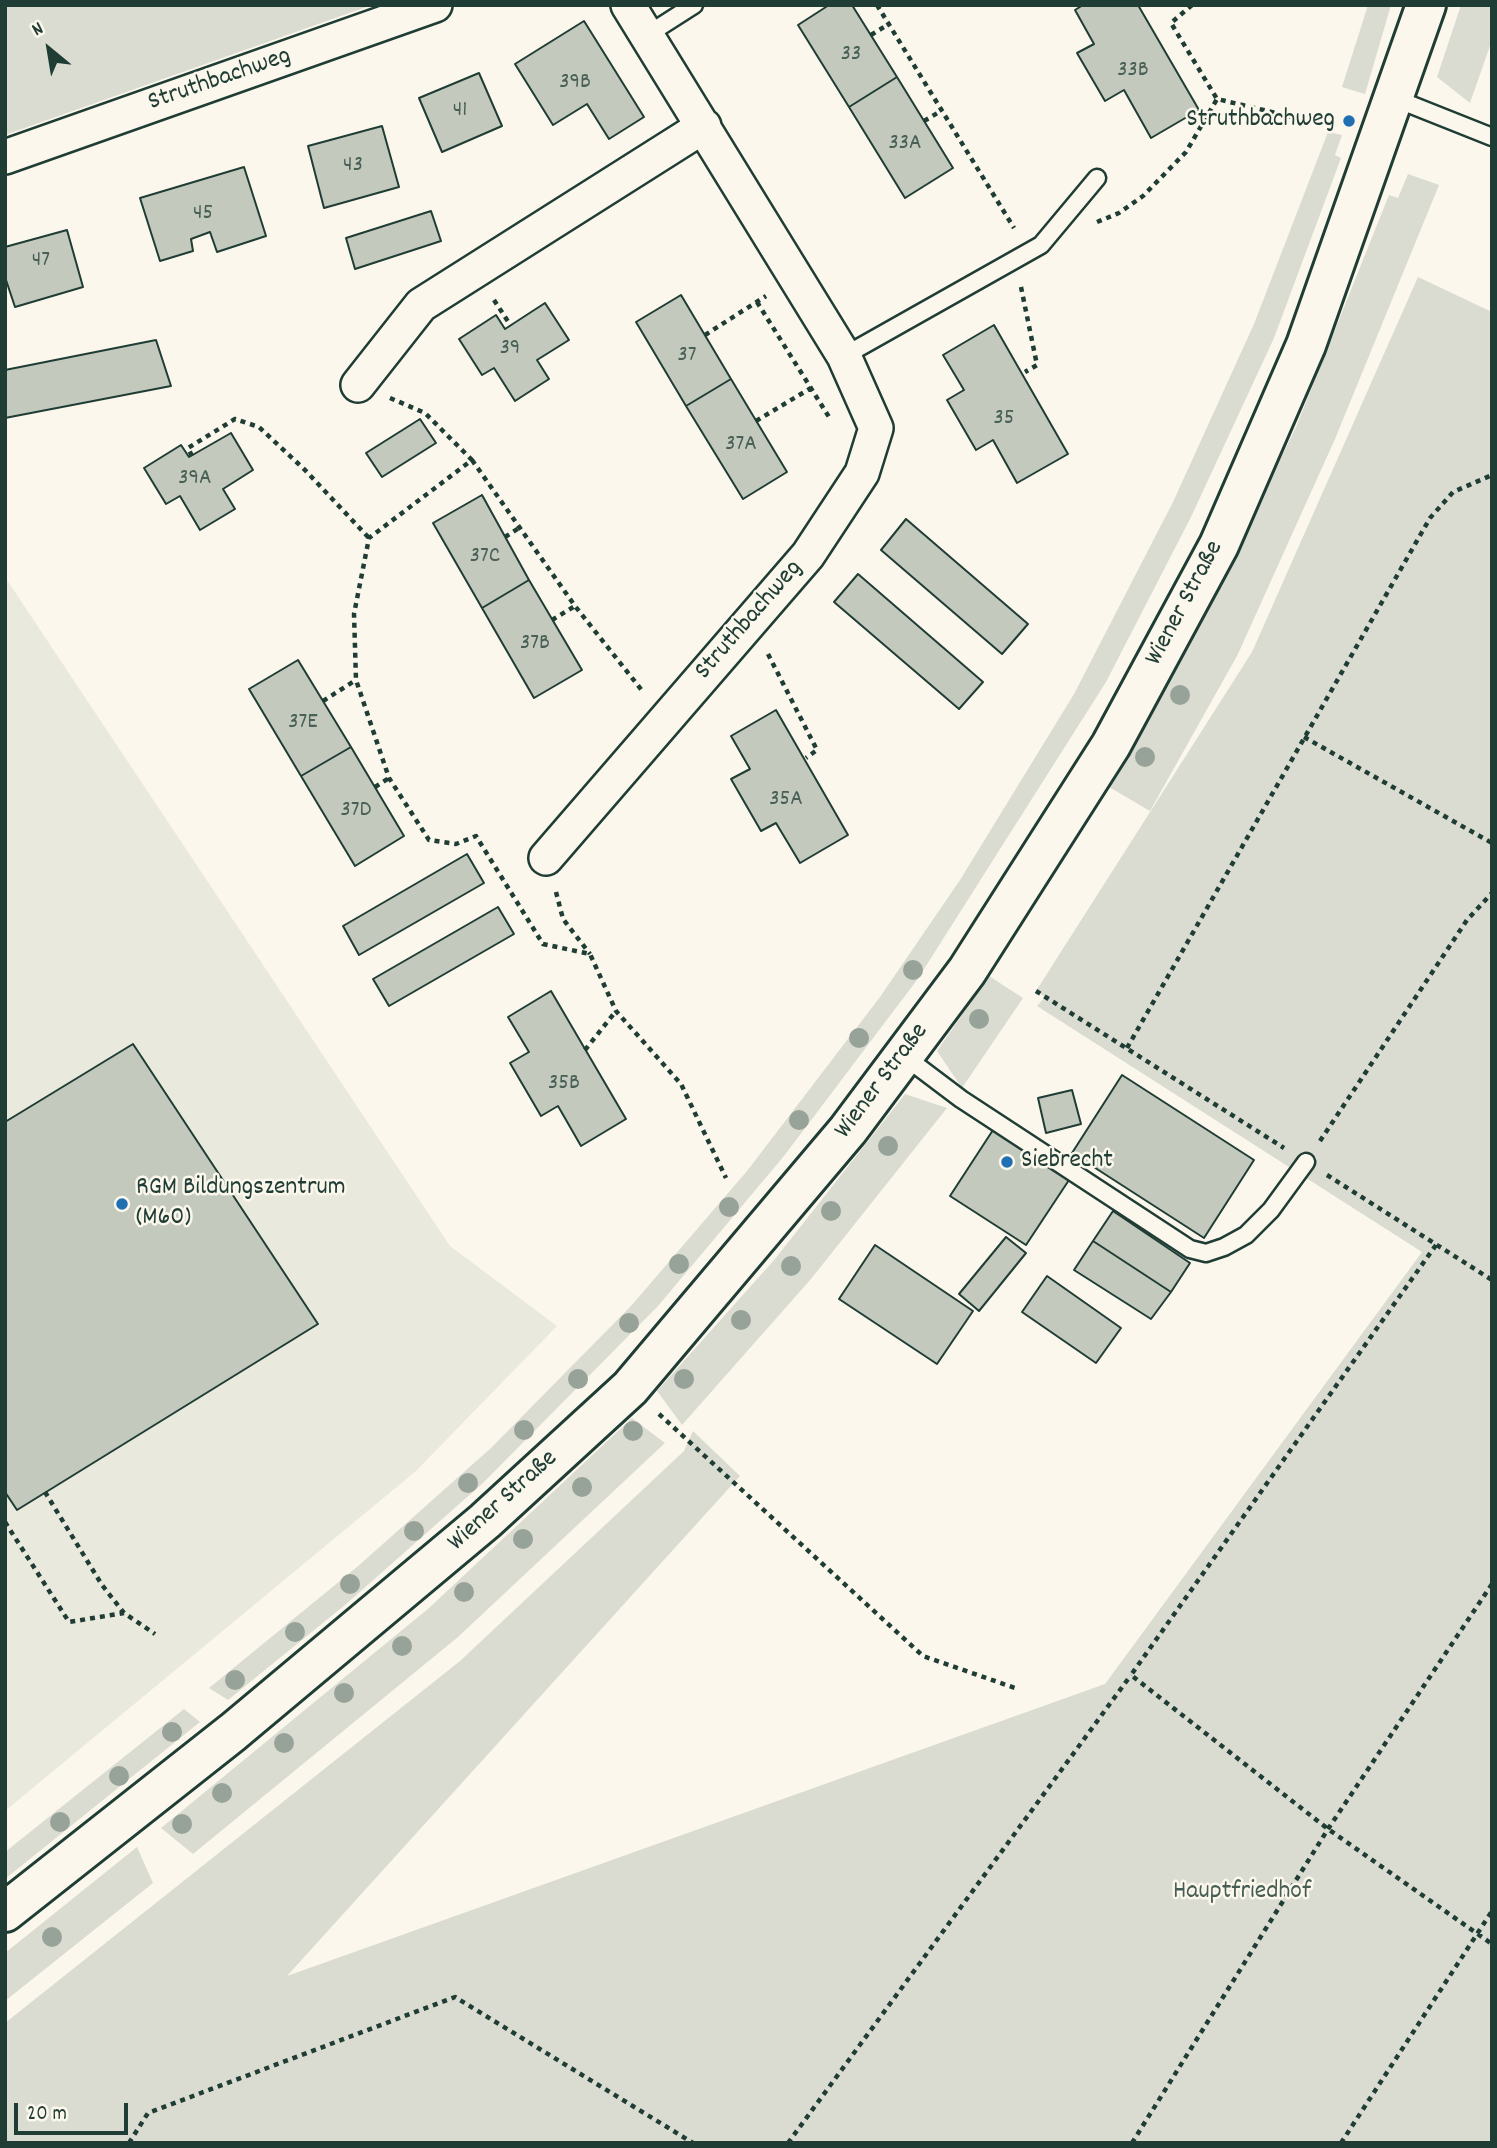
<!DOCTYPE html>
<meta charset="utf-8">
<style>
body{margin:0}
#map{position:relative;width:1497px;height:2148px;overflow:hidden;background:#fbf7ec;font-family:Dekko,sans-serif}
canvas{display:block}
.frame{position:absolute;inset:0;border:7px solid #1f3d34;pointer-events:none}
.north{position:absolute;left:14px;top:14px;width:70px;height:70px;-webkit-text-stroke:5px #fbf7ec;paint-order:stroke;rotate:330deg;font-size:19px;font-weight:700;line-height:28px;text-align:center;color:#1f3d34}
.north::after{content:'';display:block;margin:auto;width:24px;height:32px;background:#1f3d34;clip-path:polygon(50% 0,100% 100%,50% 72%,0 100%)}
.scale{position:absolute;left:14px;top:2103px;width:114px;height:32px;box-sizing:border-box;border:4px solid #1f3d34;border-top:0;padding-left:9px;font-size:21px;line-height:24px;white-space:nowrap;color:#1f3d34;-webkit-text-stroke:5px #fbf7ec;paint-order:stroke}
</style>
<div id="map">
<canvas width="1497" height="2148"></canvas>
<div class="frame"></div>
<div class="north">N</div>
<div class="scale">20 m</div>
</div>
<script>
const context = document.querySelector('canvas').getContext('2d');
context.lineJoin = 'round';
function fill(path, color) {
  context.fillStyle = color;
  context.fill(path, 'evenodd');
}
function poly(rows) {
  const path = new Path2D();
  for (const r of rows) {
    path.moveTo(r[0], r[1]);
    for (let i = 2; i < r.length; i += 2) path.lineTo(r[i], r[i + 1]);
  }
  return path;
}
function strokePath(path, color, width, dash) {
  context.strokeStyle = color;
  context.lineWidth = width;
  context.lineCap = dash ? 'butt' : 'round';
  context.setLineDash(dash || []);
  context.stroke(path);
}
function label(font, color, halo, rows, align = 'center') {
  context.font = font + ' Dekko,sans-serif';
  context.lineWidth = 5;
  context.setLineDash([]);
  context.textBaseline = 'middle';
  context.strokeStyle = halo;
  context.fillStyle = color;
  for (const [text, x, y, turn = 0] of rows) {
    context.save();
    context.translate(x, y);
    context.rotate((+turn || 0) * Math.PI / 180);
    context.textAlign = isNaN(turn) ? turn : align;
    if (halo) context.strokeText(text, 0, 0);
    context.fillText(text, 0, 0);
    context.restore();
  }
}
fill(poly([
 [5,577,450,1246,557,1326,416,1471,5,1811]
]), '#eae9de');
fill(poly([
 [5,5,372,5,5,135],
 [1368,5,1391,5,1365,94,1342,87],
 [1461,5,1492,5,1492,40,1470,103,1437,77],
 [1328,132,1342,135,1335,155,1341,158,1274,338,1191,517,1106,682,917,980,784,1156,658,1306,483,1483,345,1605,228,1700,209,1688,357,1567,491,1448,631,1306,747,1171,880,997,960,880,1074,694,1173,502,1254,324],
 [1408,174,1439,185,1335,439,1238,654,1150,811,1109,787,1191,643,1296,427,1389,195,1398,198],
 [1418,277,1492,312,1492,2143,5,2143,5,2023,460,1661,684,1451,693,1431,740,1476,287,1976,1105,1684,1422,1252,1037,1006,1045,997,1036,991,1252,652],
 [989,976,1023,998,962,1088,937,1051],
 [905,1094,947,1108,811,1279,682,1425,657,1391,775,1259],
 [632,1418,665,1443,458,1637,193,1854,161,1828,429,1608],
 [184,1709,200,1722,5,1879,5,1852],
 [137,1847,153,1883,5,2001,5,1953]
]), '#dbdcd1');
const building = poly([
 [829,5,852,5,897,77,849,107,798,25,829,5],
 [1083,5,1138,5,1199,110,1151,138,1124,90,1105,101,1077,53,1094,44,1075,10,1083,5],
 [584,21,644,117,609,139,587,104,553,125,515,64,584,21],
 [479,73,502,126,442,152,419,98,479,73],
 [897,77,953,168,905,198,849,107,897,77],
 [382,126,399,187,324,208,308,146,382,126],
 [244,167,266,236,217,252,210,232,191,239,193,251,160,261,140,198,244,167],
 [431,211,441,241,355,269,346,238,431,211],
 [67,230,83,287,15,307,5,277,5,247,67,230],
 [681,295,731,379,686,406,636,322,681,295],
 [545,303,569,340,537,360,549,379,515,401,494,368,482,375,459,339,496,315,505,329,545,303],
 [994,325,1068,454,1017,483,993,440,976,450,947,400,964,390,943,355,994,325],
 [156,340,171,386,5,418,5,370,156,340],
 [731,379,787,472,743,499,686,406,731,379],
 [420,419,436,443,382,477,366,453,420,419],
 [231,433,253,470,223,489,235,509,200,530,180,496,166,504,144,468,181,445,189,457,231,433],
 [482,495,529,580,482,608,433,523,482,495],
 [906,519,1028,624,1002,654,881,550,906,519],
 [858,574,983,682,959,709,834,602,858,574],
 [529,580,582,670,534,698,482,608,529,580],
 [298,660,351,747,301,776,249,689,298,660],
 [776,710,848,835,800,863,776,823,761,831,731,779,750,769,731,736,776,710],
 [351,747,404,836,355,866,301,776,351,747],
 [467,854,484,883,359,955,343,926,467,854],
 [498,907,514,934,389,1006,373,979,498,907],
 [551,991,626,1119,581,1146,558,1106,541,1116,510,1063,529,1052,508,1017,551,991],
 [133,1044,318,1324,17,1510,5,1492,5,1122,133,1044],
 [1122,1075,1254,1160,1204,1238,1072,1153,1122,1075],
 [1072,1090,1081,1124,1046,1133,1038,1098,1072,1090],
 [993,1130,1069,1180,1026,1245,950,1196,993,1130],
 [1113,1211,1190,1263,1171,1292,1093,1241,1113,1211],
 [1006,1237,1026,1253,979,1311,959,1294,1006,1237],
 [1093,1241,1171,1292,1151,1319,1074,1270,1093,1241],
 [875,1245,973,1311,937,1364,839,1299,875,1245],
 [1047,1276,1121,1328,1096,1363,1022,1312,1047,1276]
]);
fill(building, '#c4c9be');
strokePath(building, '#1f3d34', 2);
const service = poly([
 [647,35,694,5],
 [1394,98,1492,137],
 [844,356,1041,245,1097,178],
 [904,1056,961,1099,1190,1249,1206,1253,1224,1247,1246,1235,1271,1210,1306,1162]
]);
const minor = poly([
 [5,157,435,5],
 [358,385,421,305,704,126],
 [546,858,808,555,862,473,876,428,844,356,628,5]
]);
const secondary = poly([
 [5,1912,233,1732,485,1521,630,1388,848,1130,967,971,1111,745,1219,545,1306,345,1426,5]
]);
strokePath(service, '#1f3d34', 21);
strokePath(minor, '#1f3d34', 38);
strokePath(secondary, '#1f3d34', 44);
strokePath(poly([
 [877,5,1014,228],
 [1192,5,1171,23,1217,99],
 [871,35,889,24],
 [924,121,941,111],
 [1097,222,1119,213,1143,196,1186,152,1217,99,1318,123],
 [1021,287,1037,365,1025,372],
 [494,300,511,326],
 [757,302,829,417],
 [705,335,766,296],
 [390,398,425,413,472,460,369,538,354,614,356,680,389,778,429,840,456,844,476,836,543,944,590,954,616,1011,681,1084,726,1178],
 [756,421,811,388],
 [192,456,188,448,235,419,259,427,305,470,369,538],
 [472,460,575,606,644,693],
 [505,537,519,528],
 [552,620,575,606],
 [768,654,817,750,806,758],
 [323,701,356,680],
 [1304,737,1492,843],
 [375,787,389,778],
 [556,892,563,919,590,954],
 [1036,991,1284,1148],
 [1127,1048,1430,518,1453,492,1492,475],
 [585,1050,616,1011],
 [1320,1141,1467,920,1492,893],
 [1327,1175,1492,1280],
 [1436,1245,1131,1675,1328,1829,1492,1944],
 [659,1414,923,1656,1018,1689],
 [45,1492,102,1585,124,1613,155,1634],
 [5,1522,69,1622,124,1613],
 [129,2143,148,2113,455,1997,693,2143],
 [788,2143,1131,1675],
 [1132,2143,1328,1829,1492,1584],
 [1341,2143,1492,1911]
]), '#1f3d34', 4.5, [5, 5]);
strokePath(service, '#fbf7ec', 16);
strokePath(minor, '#fbf7ec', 33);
strokePath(secondary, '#fbf7ec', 38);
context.fillStyle = '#97a298';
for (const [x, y] of [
 [1180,695],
 [1145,757],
 [913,970],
 [979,1019],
 [859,1038],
 [799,1120],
 [888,1146],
 [729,1207],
 [831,1211],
 [679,1264],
 [791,1266],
 [741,1320],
 [629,1323],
 [578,1379],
 [684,1379],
 [524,1430],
 [633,1431],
 [468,1483],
 [582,1487],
 [414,1531],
 [523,1539],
 [350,1584],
 [464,1592],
 [295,1632],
 [402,1646],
 [235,1680],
 [344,1693],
 [172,1732],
 [284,1743],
 [119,1776],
 [222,1793],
 [60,1822],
 [182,1824],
 [52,1937]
]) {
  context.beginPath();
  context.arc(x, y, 10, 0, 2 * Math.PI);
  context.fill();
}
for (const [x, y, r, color] of [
 [1349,121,7,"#1f6fb2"],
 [1007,1162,7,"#1f6fb2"],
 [122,1204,7,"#1f6fb2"]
]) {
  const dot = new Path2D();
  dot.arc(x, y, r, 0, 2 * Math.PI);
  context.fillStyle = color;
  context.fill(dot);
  strokePath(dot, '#fbf7ec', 2.5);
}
label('23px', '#486056', null, [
 ["33",851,56],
 ["33B",1133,72],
 ["39B",575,84],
 ["41",460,112],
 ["33A",905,145],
 ["43",353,167],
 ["45",203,215],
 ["47",41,262],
 ["39",510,350],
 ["37",687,357],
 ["35",1004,420],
 ["37A",741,446],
 ["39A",195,480],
 ["37C",485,558],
 ["37B",535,645],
 ["37E",303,724],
 ["35A",786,801],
 ["37D",356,812],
 ["35B",564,1085]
]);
label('26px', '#1f3d34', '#fbf7ec', [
 ["Struthbachweg",220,81,-19],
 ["Wiener Straße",1186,604,-62],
 ["Struthbachweg",750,621,-49],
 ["Wiener Straße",883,1082,-53],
 ["Wiener Straße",504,1502,-42]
]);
label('26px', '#1f3d34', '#fbf7ec', [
 ["Struthbachweg",1335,121,"right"],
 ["Siebrecht",1021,1162],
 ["RGM Bildungszentrum",136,1189],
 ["(M60)",136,1219]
], 'left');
label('26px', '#455d53', '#fbf7ec', [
 ["Hauptfriedhof",1242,1893]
]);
</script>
